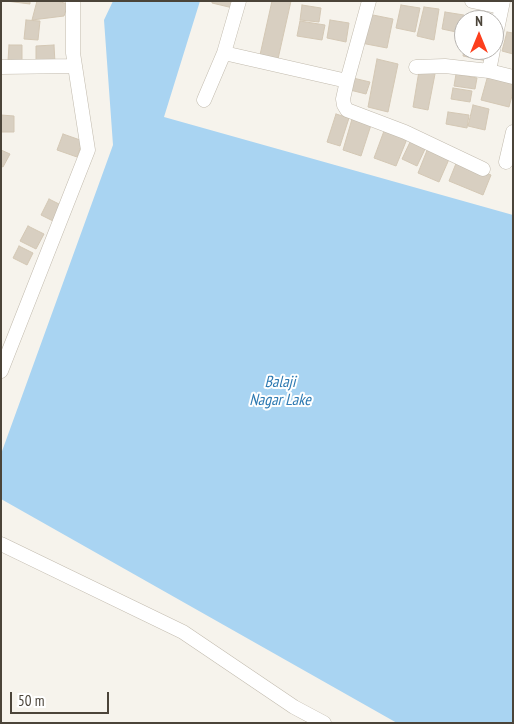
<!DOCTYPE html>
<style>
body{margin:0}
#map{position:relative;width:514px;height:724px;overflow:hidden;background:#f6f3ec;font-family:"PT Sans Narrow",sans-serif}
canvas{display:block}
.frame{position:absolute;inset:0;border:2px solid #4b4439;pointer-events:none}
.north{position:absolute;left:454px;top:10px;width:50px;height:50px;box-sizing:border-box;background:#fff;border:1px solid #b7b4b0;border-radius:50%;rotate:0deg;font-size:14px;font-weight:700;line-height:20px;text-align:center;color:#4b4439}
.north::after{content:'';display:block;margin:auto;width:18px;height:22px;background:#fc3f1d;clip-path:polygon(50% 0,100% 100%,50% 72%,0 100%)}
.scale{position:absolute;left:10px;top:692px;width:99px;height:22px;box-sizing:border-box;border:2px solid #4b4439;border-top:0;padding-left:6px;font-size:15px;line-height:18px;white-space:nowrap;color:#4b4439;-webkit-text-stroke:4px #fff;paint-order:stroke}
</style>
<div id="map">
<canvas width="514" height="724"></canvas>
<div class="frame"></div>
<div class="north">N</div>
<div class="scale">50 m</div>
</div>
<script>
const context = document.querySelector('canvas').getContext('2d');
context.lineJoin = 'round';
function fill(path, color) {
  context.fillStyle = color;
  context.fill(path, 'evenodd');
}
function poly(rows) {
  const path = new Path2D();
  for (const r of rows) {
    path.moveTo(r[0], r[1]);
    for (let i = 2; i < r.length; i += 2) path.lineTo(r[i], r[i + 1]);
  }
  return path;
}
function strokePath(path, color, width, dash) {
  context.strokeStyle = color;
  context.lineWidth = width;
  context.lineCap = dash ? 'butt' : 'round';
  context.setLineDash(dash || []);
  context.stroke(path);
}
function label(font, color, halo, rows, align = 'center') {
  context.font = font + ' "PT Sans Narrow",sans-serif';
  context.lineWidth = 4;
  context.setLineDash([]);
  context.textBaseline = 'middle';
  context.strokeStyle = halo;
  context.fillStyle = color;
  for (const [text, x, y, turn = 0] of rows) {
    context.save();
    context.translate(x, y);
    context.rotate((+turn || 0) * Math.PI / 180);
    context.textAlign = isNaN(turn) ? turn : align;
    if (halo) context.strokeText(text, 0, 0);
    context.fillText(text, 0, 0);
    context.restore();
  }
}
fill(poly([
 [113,1,200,1,164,117,513,215,513,723,397,723,1,499,1,454,113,145,104,20]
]), '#a9d4f2');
const building = poly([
 [6,1,30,1,30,4,6,1],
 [37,1,57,1,68,4,64,16,32,20,37,1],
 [212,1,235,1,233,8,212,3,212,1],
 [272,1,291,1,278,59,260,55,272,1],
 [302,5,321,8,319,22,300,20,302,5],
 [401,5,420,8,415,32,396,28,401,5],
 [424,7,439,9,434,40,417,36,424,7],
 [445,12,464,15,461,33,442,29,445,12],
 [368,14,393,19,387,48,361,43,368,14],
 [26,20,40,21,38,40,24,39,26,20],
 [330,20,349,23,346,42,327,38,330,20],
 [300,21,325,25,322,40,297,36,300,21],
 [507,32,513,33,513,54,502,51,507,32],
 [9,45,22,45,22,61,8,61,9,45],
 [54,45,55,63,36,64,36,46,54,45],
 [464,50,490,50,487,61,463,56,464,50],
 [377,59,398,64,388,112,368,107,377,59],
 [419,71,435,74,428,110,413,107,419,71],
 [456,74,477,78,475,89,454,86,456,74],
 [488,75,513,82,513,92,509,107,481,100,488,75],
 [353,78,370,82,366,94,350,90,353,78],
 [453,88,472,91,470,102,451,99,453,88],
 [473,105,489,109,485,130,468,126,473,105],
 [448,112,469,115,467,128,446,124,448,112],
 [336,114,349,118,340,146,327,142,336,114],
 [1,115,14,116,14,132,1,132,1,115],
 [352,119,371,125,361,156,343,150,352,119],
 [384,131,407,139,396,166,374,158,384,131],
 [63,134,83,141,77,157,57,150,63,134],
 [411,140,426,147,417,166,402,159,411,140],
 [428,148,450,157,439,182,418,173,428,148],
 [1,150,10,154,3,167,1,166,1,150],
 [457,161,491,175,483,195,449,181,457,161],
 [49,199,61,205,53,221,41,215,49,199],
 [28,226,44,234,36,249,20,241,28,226],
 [19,246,33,253,27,265,13,258,19,246]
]);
fill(building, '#d8cfc1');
strokePath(building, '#d3c7b4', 1);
const street = poly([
 [369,1,347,81,343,99,344,105,347,110,405,132,483,169],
 [472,1,501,7],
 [494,44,503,1],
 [224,53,347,81],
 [1,67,75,66],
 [416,67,445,66,489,71,513,77],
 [489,71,493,50],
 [204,100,224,53,239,1],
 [506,162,513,132],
 [1,371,88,150,73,53,73,1],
 [1,544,183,632,294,707,324,723]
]);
strokePath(street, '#c2bbae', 15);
strokePath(street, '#fff', 14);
label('italic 16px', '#2e7ab2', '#fff', [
 ["Balaji",280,382],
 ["Nagar Lake",280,400]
]);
</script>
